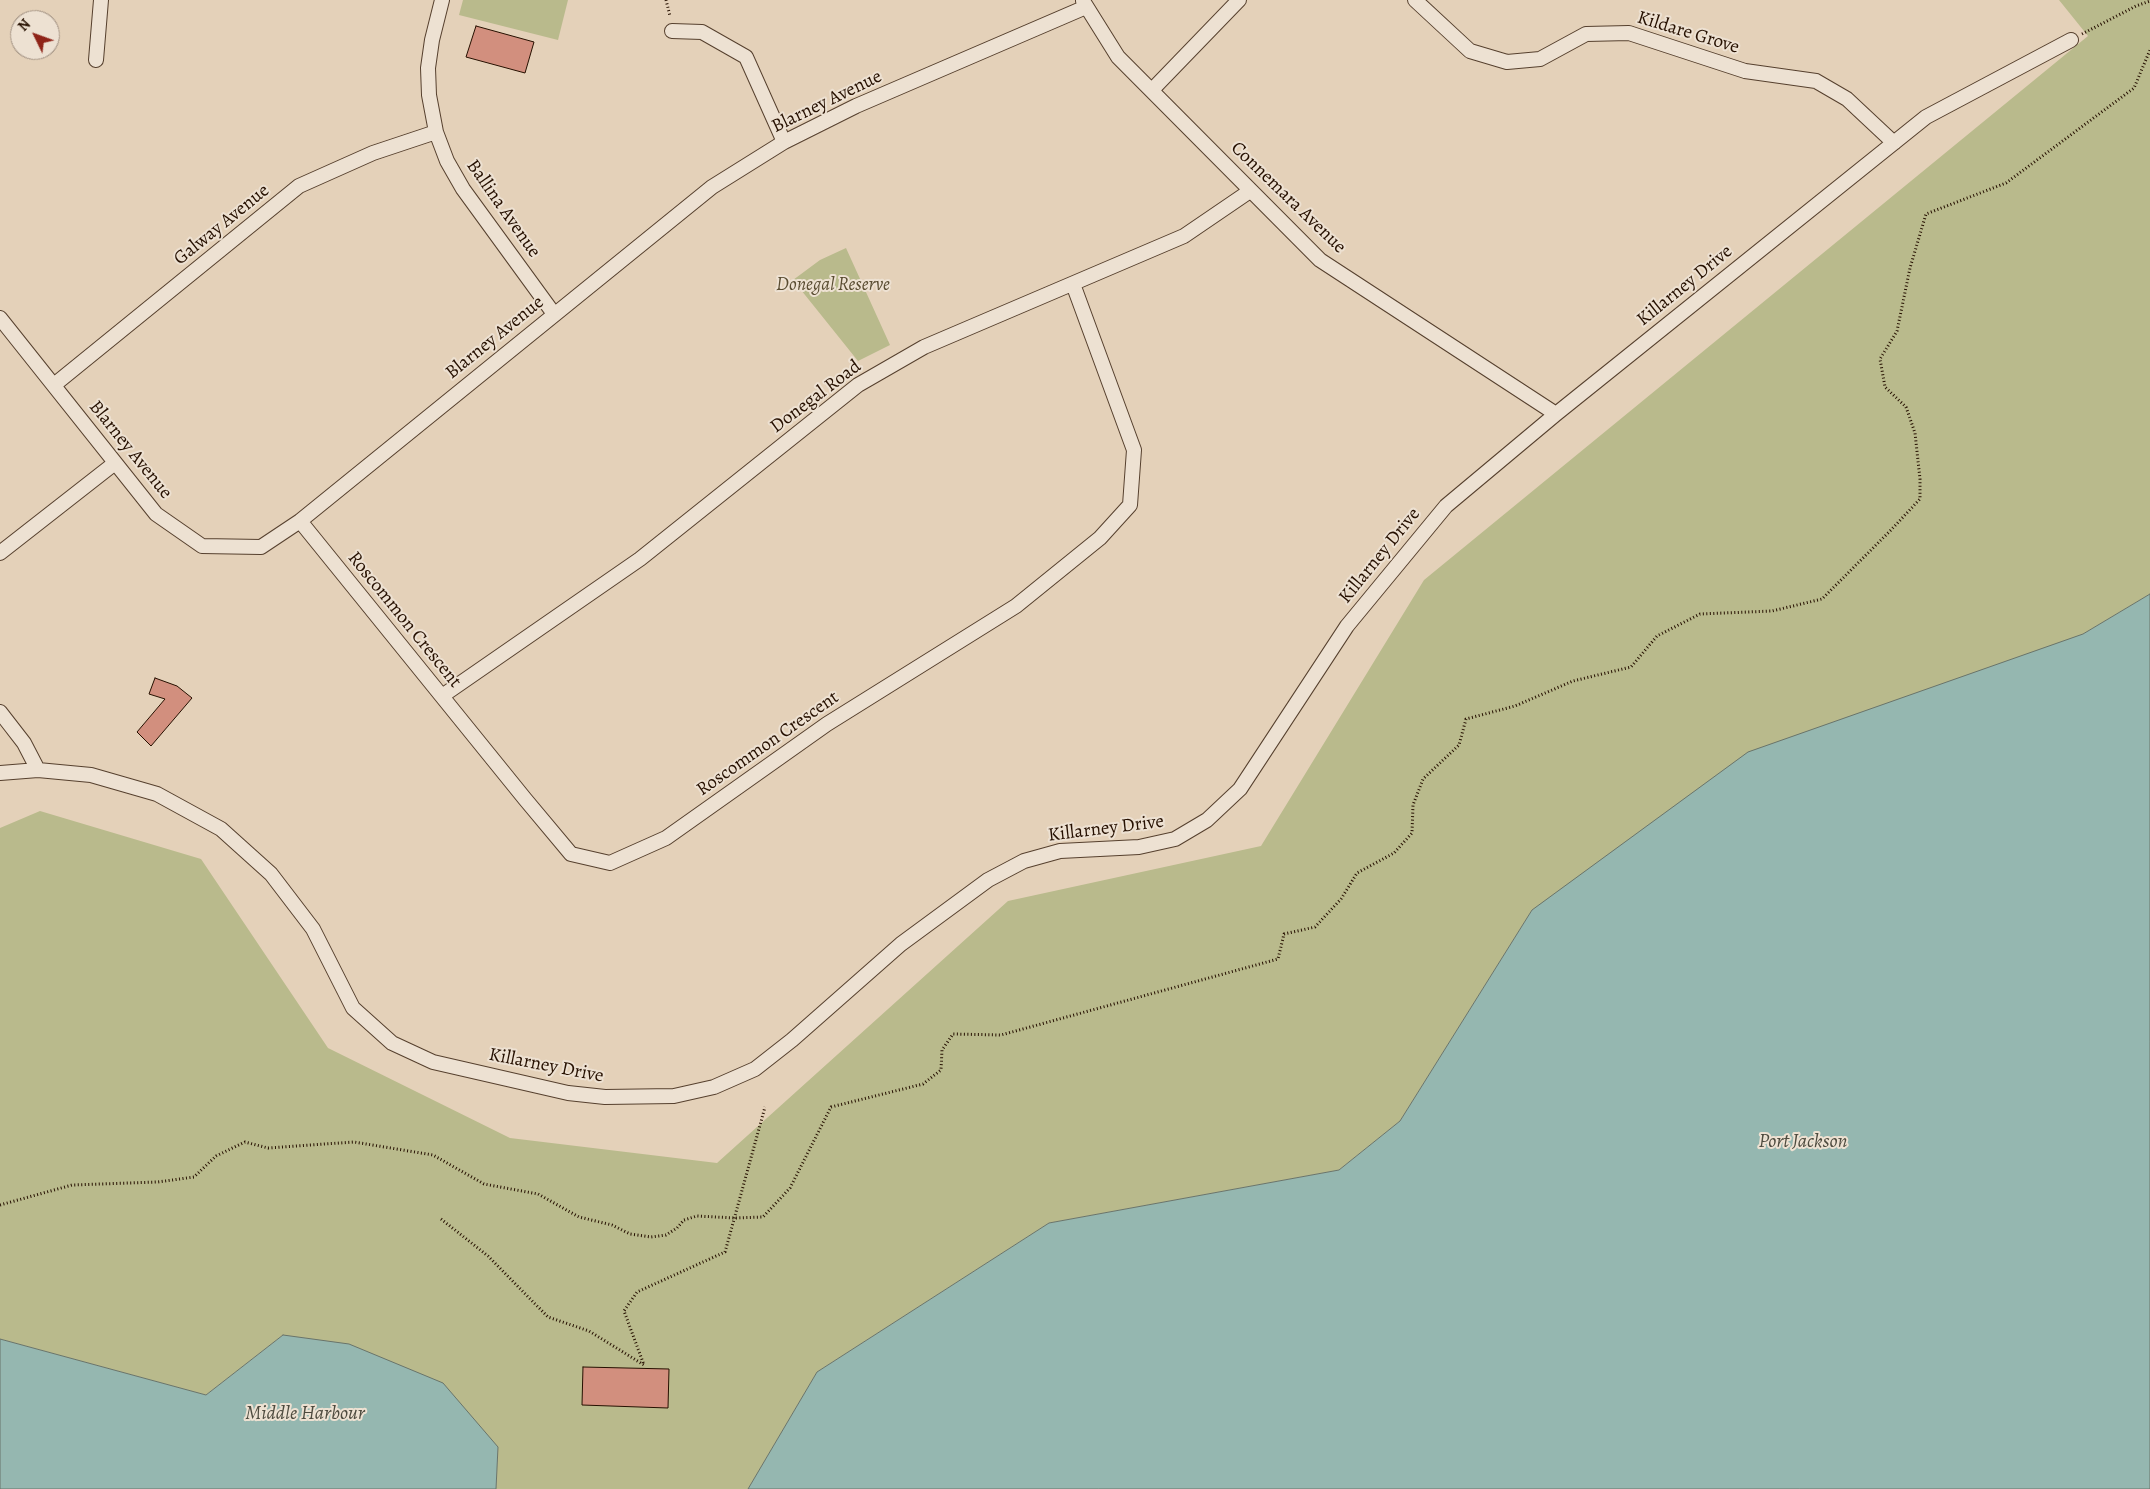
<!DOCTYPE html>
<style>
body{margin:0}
#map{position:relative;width:2150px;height:1489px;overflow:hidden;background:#e4d1b9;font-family:Alegreya,serif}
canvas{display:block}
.north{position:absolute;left:10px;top:10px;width:50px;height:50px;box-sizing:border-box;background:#ede1d2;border:1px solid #9d8d7e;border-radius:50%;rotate:312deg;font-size:14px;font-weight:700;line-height:20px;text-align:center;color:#261000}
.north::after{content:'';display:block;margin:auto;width:18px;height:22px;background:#8f2418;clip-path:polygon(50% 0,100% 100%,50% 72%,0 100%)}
</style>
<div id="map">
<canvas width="2150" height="1489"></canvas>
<div class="north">N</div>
</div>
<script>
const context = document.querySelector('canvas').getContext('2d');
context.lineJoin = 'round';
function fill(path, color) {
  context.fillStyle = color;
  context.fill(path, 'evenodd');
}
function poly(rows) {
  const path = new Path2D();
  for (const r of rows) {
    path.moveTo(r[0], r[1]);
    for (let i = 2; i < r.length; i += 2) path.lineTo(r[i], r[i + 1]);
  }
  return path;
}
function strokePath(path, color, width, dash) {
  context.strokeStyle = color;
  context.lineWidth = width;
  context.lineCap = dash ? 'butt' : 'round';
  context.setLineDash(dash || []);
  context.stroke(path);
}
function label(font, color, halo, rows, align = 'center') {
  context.font = font + ' Alegreya,serif';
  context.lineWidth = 4;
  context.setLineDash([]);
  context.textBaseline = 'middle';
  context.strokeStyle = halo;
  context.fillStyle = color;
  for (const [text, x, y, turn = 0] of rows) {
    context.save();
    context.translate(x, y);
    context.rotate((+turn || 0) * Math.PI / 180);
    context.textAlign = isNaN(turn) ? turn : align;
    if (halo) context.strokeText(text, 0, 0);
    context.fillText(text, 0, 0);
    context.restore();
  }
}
fill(poly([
 [463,0,568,0,558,40,459,15],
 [2059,0,2150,0,2150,594,2083,634,1532,910,1400,1121,1339,1170,1049,1223,817,1372,748,1489,496,1489,498,1447,283,1335,206,1395,0,1339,0,828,40,811,201,859,328,1048,510,1138,717,1163,1008,901,1261,846,1424,580,2088,36],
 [846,248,890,345,858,361,793,280,820,260]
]), '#b9ba8c');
const water = poly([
 [2150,594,2150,1489,748,1489,817,1372,1049,1223,1339,1170,1400,1121,1532,910,1748,752,2083,634,2150,594],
 [283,1335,349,1344,443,1383,498,1447,496,1489,0,1489,0,1339,206,1395,283,1335]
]);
fill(water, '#95b7b0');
strokePath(water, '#69746a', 1);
const building = poly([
 [476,26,534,42,525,73,466,57,476,26],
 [155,678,177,686,192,698,151,746,137,732,165,699,149,694,155,678],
 [583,1367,669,1369,668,1408,582,1405,583,1367]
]);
fill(building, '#d28f7e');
strokePath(building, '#261000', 1);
const street = poly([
 [442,0,432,40,428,68,429,95,436,132,447,161,463,189,554,314],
 [1415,0,1470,51,1507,62,1540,59,1586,34,1629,33,1745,71,1816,81,1847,99,1894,143],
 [1083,1,1118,57,1320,260,1556,414],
 [672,31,702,32,746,57,784,142],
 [96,60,101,0],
 [1152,90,1239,0],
 [0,318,156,514,202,546,261,547,300,521,712,187,784,142,856,106,1086,7],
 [54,385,299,186,373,153,436,132],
 [300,521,525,799,571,854,610,863,666,838,827,724,1016,606,1100,538,1130,505,1134,450,1073,284],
 [0,553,115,463],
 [442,696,640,559,858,385,924,347,1184,236,1250,191],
 [0,712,24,743,38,770],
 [0,773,38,770,91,775,157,794,221,829,271,874,313,929,353,1008,392,1043,433,1062,568,1093,605,1097,674,1096,714,1087,755,1069,792,1040,901,944,988,880,1024,861,1060,851,1139,847,1175,839,1207,820,1240,789,1347,626,1446,506,1556,414,1926,117,2071,40]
]);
strokePath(street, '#56402e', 16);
strokePath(poly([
 [666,0,670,16],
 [2082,34,2136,6,2150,1],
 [0,1205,72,1185,158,1182,194,1177,216,1156,245,1142,268,1148,354,1142,433,1155,484,1184,538,1194,579,1217,612,1225,630,1234,651,1237,666,1235,677,1228,684,1220,697,1216,735,1218,763,1217,790,1188,831,1107,923,1084,941,1070,942,1050,953,1034,1001,1035,1278,959,1284,934,1315,927,1341,899,1357,873,1394,853,1412,833,1413,805,1423,779,1459,745,1466,719,1515,706,1573,681,1631,667,1657,636,1700,614,1772,611,1822,599,1891,530,1920,499,1920,479,1915,433,1906,407,1885,387,1880,359,1897,331,1910,268,1926,214,2006,183,2134,88,2150,50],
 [441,1219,488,1256,548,1317,589,1331,644,1365,624,1311,637,1292,725,1252,765,1107]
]), '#261000', 3, [1, 2.5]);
strokePath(street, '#ede1d2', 14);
label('19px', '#261000', '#ede1d2', [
 ["Kildare Grove",1688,33,17],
 ["Blarney Avenue",827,102,-26],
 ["Connemara Avenue",1288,198,44],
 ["Ballina Avenue",503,209,55],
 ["Galway Avenue",222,225,-39],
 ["Killarney Drive",1685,286,-39],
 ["Blarney Avenue",495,338,-39],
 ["Donegal Road",816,397,-37],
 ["Blarney Avenue",130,450,51],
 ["Killarney Drive",1380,556,-51],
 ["Roscommon Crescent",404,620,51],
 ["Roscommon Crescent",768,744,-35],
 ["Killarney Drive",1106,829,-7],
 ["Killarney Drive",546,1066,11]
]);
label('italic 19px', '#594c31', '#ede1d2', [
 ["Donegal Reserve",833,285]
]);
label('italic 20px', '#4d4a3e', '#ede1d2', [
 ["Port Jackson",1803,1142],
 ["Middle Harbour",305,1414]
]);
</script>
